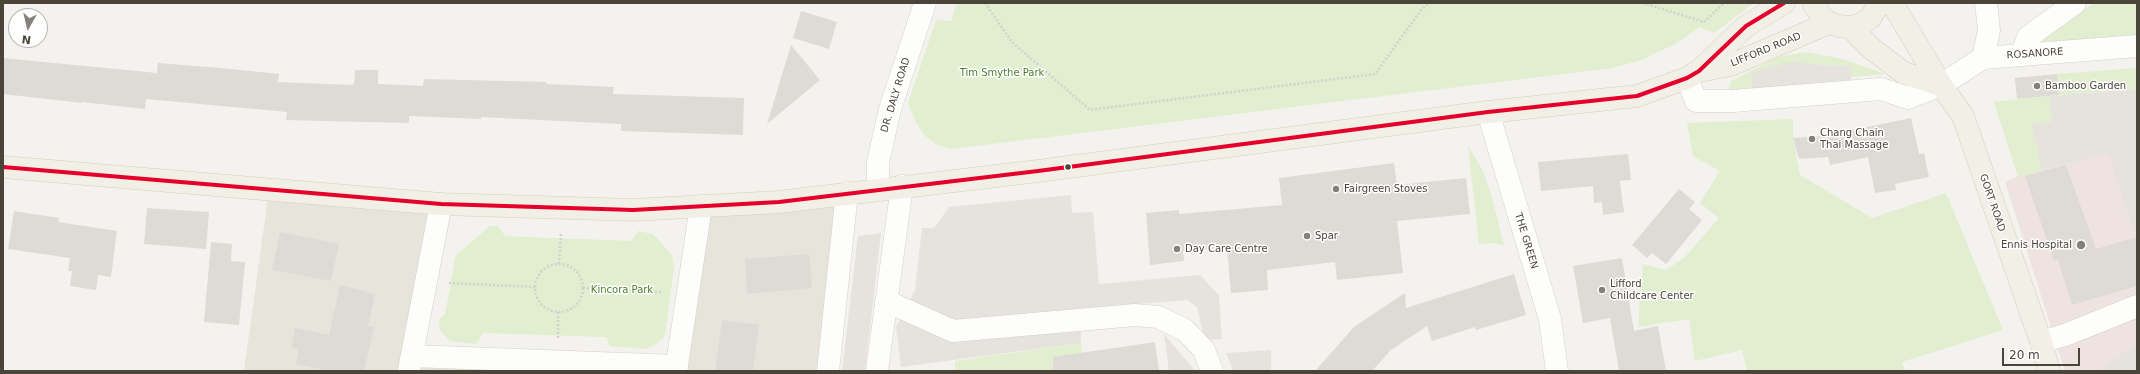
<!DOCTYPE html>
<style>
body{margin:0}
#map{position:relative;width:2140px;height:374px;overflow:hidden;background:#f4f2ee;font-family:"DejaVu Sans",sans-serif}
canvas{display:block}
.frame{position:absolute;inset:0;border:4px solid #4b4439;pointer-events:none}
.north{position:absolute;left:8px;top:8px;width:40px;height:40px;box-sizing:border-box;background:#fff;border:1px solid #b7b4b0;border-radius:50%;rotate:188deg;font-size:11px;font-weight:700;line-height:16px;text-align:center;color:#4b4439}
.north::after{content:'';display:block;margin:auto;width:14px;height:18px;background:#868178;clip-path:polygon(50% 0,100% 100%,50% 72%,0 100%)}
.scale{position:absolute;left:2002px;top:348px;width:78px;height:18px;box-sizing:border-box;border:2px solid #4b4439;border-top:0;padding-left:5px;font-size:12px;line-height:14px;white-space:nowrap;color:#4b4439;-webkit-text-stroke:3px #fff;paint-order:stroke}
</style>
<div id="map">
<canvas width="2140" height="374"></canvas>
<div class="frame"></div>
<div class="north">N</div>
<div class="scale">20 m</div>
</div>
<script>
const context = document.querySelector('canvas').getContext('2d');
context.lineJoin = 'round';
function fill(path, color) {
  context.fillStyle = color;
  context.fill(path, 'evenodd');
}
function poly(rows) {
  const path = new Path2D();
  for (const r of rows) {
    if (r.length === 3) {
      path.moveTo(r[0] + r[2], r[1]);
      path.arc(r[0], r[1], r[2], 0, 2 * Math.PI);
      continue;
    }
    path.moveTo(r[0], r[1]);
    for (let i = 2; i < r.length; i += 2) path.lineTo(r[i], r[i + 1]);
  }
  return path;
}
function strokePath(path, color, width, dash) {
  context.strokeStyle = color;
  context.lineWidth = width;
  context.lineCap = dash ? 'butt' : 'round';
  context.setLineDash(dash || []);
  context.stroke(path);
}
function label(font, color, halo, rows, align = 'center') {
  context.font = font + ' "DejaVu Sans",sans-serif';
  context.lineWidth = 3;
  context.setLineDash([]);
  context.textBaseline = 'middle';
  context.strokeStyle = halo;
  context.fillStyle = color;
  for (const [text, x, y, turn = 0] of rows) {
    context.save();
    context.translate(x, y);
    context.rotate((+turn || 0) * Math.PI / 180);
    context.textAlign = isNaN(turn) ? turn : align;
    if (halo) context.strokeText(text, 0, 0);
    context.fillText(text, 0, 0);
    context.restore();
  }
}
fill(poly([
 [269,190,441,204,412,356,677,366,701,206,847,193,828,371,244,371]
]), '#e7e4dc');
fill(poly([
 [2137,89,2137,371,2065,371,2005,182,2018,176,1994,102]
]), '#eee3df');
fill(poly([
 [957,3,1754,3,1714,33,1700,27,1677,43,1642,60,1612,68,951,149,935,144,924,135,916,122,908,103,936,20,951,21],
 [2094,3,2137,3,2137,37,2039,42],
 [1806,52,1843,59,1885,74,1851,77,1850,66,1821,65,1793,61,1752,92,1733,94,1729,88,1731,81,1778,57],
 [2137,68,2137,89,2059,95,2057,74],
 [2050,96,2052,122,2032,125,2042,170,2018,177,1994,102],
 [1793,119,1793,138,1800,175,1872,218,1946,193,2003,330,1902,362,1905,371,1747,371,1742,350,1695,361,1689,319,1638,327,1643,264,1666,270,1685,257,1719,218,1700,203,1720,171,1693,156,1687,123],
 [1468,145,1483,171,1492,197,1504,246,1496,243,1479,244],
 [490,226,498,226,505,236,631,241,638,231,653,234,672,255,674,267,665,336,656,344,645,349,610,346,606,337,483,333,476,344,450,341,439,329,440,318,445,314,456,255],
 [1081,343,1084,371,955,371,955,361]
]), '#e1eecf');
fill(poly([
 [1793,61,1821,65,1851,66,1851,84,1752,92,1752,73],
 [2137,89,2137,232,2134,232,2108,153,2042,170,2032,125,2052,122,2050,96],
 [1071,195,1072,213,1093,212,1099,284,1200,275,1219,295,1222,339,1205,340,1197,307,1187,300,1080,309,1081,343,901,367,896,327,915,290,922,228,934,228,949,207],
 [881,233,865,371,842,371,858,236],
 [1164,334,1193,368,1195,371,1169,371],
 [2137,343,2137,371,2100,371],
 [1271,350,1271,371,1233,371,1226,353]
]), '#e6e3df');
fill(poly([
 [801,11,837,22,829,49,793,38],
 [791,45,820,80,767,124],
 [3,58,157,73,158,63,221,68,279,74,278,82,352,85,354,84,355,70,378,70,378,84,423,86,424,79,546,82,546,84,614,87,613,94,744,98,743,135,621,131,621,124,481,117,481,119,409,116,409,123,286,120,287,112,146,99,145,109,82,102,82,103,3,94],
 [2057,74,2059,95,2017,99,2015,78],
 [1911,118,1919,154,1924,153,1929,177,1895,184,1896,190,1875,193,1868,157,1830,165,1828,157,1799,159,1793,138,1824,136],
 [1628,154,1631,180,1620,181,1624,212,1603,215,1602,202,1594,203,1593,186,1541,191,1538,162],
 [1394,163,1397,185,1466,178,1470,214,1397,221,1403,273,1337,280,1335,262,1267,270,1268,290,1231,293,1227,247,1183,251,1184,261,1150,265,1146,213,1179,210,1179,214,1282,205,1279,178],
 [2066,165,2096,249,2137,237,2137,286,2072,305,2058,260,2054,261,2025,176],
 [1679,189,1695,202,1689,209,1702,220,1666,264,1652,253,1647,258,1632,245],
 [147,208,209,212,206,249,144,244],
 [14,211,59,218,58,222,117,231,111,277,98,275,96,290,70,286,72,271,68,271,70,258,8,249],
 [280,232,339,244,331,281,272,270],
 [211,242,232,244,231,261,245,262,239,325,204,322],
 [809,254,812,288,747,294,745,259],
 [1622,258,1634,331,1658,326,1666,371,1619,371,1610,318,1583,323,1573,266],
 [1514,274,1526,315,1476,330,1475,327,1432,341,1427,326,1391,350,1372,371,1315,371,1354,327,1405,293,1406,308],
 [340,285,375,294,368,326,374,327,364,371,331,371,296,364,299,349,292,347,295,328,329,335],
 [722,320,759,325,753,371,715,371],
 [1155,342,1159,371,1053,371,1053,357]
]), '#dedbd6');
const minor = poly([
 [2022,54,2028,37,2075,3],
 [1983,58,1989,30,1986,3],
 [1687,78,1696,101,1733,101,1881,89,1908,98,1941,85,1983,58,2137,46],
 [1488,112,1550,319,1557,371],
 [878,189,878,162,890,109,925,3],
 [886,301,953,331,1135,315,1158,317,1185,330,1204,350,1212,371],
 [2041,342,2065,335,2137,306],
 [412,356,677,366],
 [409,370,441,204],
 [676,371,701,206],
 [828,371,847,193],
 [877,371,902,186]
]);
const major = poly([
 [1813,3,1821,16,1829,23,1839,26,1850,27,1861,24,1870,18,1880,3],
 [1892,3,1941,85,1963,116,2041,342,2049,371],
 [1850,27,1872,49,1904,73,1941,85],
 [1699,71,1731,65,1829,23],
 [3,167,441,204,633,210,779,202,1038,171,1488,112,1637,96,1687,78,1699,71,1746,26,1784,3]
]);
strokePath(minor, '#d2d0cb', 23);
strokePath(major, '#d6cebb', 23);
strokePath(poly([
 [985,3,1012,42,1090,110,1375,74,1421,10,1429,3],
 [1643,3,1704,22,1724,3],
 [559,264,561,232],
 [559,288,24],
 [449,283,535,287],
 [583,288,663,292],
 [558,338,558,312]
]), '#d3d2cc', 2.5, [2, 2]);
strokePath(minor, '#fdfdfc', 22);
strokePath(major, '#f2efe6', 22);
strokePath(poly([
 [3,167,441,204,633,210,779,202,1038,171,1488,112,1637,96,1687,78,1699,71,1746,26,1784,3]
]), '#e4002b', 4);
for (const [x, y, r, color] of [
 [2037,86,4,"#868178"],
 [1812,139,4,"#868178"],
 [1068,167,3.5,"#4b4439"],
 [1336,189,4,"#868178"],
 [1307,236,4,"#868178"],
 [2081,245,5,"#868178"],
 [1177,249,4,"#868178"],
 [1602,290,4,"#868178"]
]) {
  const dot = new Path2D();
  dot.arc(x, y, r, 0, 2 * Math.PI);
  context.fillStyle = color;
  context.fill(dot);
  strokePath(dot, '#fff', 1.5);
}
label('10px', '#4b4439', '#fff', [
 ["LIFFORD ROAD",1766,50,-22],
 ["ROSANORE",2035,54,-4],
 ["DR. DALY ROAD",896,95,-73],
 ["GORT ROAD",1992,203,71],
 ["THE GREEN",1526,241,73]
]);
label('10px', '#4a7f2a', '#fff', [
 ["Tim Smythe Park",1002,73],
 ["Kincora Park",622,290]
]);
label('10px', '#4b4439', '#fff', [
 ["Bamboo Garden",2045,86],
 ["Chang Chain",1820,133],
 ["Thai Massage",1820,145],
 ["Fairgreen Stoves",1344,189],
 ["Spar",1315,236],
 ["Ennis Hospital",2072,245,"right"],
 ["Day Care Centre",1185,249],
 ["Lifford",1610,284],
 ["Childcare Center",1610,296]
], 'left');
</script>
